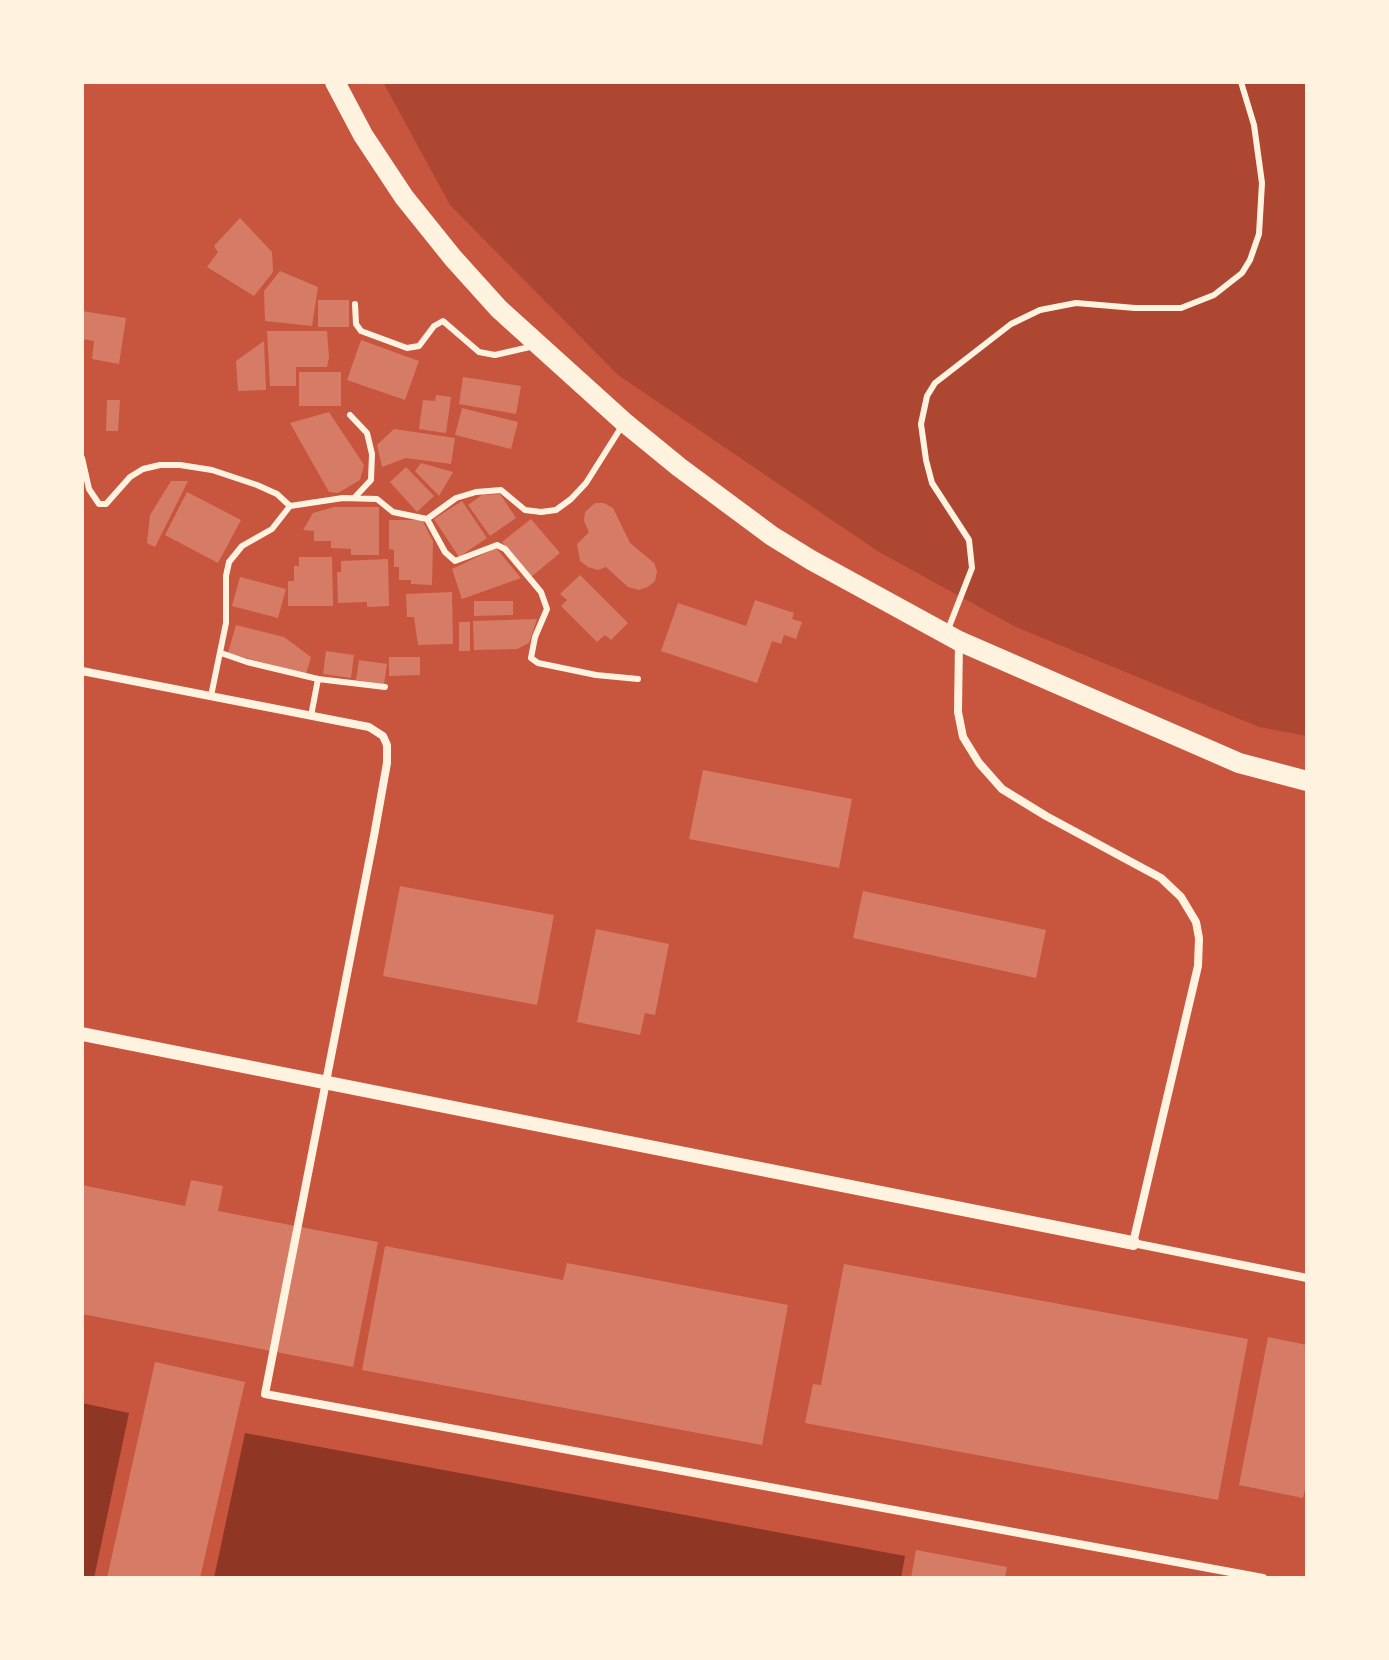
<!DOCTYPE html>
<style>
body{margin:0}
#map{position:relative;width:1389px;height:1660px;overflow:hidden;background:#c8553d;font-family:Bitter,serif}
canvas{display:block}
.frame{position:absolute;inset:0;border:84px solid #fff3e0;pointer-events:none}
</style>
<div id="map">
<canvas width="1389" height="1660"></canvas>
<div class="frame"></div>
</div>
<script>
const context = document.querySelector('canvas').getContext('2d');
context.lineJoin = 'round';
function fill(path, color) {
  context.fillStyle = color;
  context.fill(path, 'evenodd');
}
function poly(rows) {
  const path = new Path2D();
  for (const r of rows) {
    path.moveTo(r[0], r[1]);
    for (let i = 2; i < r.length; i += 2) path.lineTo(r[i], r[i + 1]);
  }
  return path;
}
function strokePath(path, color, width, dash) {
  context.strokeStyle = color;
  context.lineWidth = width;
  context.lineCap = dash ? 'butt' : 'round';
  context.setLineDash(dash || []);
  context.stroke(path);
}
fill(poly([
 [383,82,1307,82,1307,736,1259,727,1016,627,879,552,618,375,450,205]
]), '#ae4732');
fill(poly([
 [82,1403,129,1413,94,1578,82,1578],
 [245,1433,905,1556,901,1578,214,1578]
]), '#8f3625');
fill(poly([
 [240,218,272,252,273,272,254,296,207,267,218,252,214,246],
 [280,271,318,287,312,326,265,321,264,291],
 [318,300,349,300,349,327,318,327],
 [82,311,126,318,119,364,92,359,94,341,82,339],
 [267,331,327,331,329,358,327,367,296,367,296,386,270,386],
 [361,340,419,361,405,400,347,380],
 [264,341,266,390,238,391,236,361],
 [299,372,341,372,341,406,299,406],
 [463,377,521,386,516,414,459,404],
 [436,395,451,397,446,433,419,429,423,400,435,401],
 [107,400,120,400,118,431,106,431],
 [462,408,518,422,511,449,455,435],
 [329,412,364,465,360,480,338,493,329,492,290,423],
 [394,429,455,438,451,464,406,458,382,467,377,445],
 [421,463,453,472,439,496,415,471],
 [406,467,434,496,417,512,390,482],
 [171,481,188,481,155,547,147,543,150,515],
 [187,492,241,520,218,563,165,535],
 [500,494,516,518,490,536,468,505,482,495],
 [462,501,487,538,459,557,434,519],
 [595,503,604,503,613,508,630,543,654,563,657,571,655,581,648,587,639,590,628,587,606,567,598,570,588,567,580,561,577,544,589,532,584,521,585,512],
 [334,507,379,507,379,555,351,555,351,549,331,548,331,541,314,541,314,531,303,530,313,513],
 [531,519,560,553,531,577,502,542],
 [389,520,422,520,433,541,432,585,411,584,411,580,399,580,399,567,394,567,394,550,389,549],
 [496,548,521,578,462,599,452,569],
 [299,557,332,557,333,606,288,606,288,581,294,581,294,566,299,566],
 [388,559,389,606,367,607,367,602,338,603,337,572,341,572,341,561],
 [580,575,628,623,611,640,605,635,597,642,561,606,567,600,560,594],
 [240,577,286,589,278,618,232,606],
 [452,592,453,644,418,645,414,617,407,617,406,594],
 [755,600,794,613,792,619,802,622,796,639,784,635,781,644,772,641,757,683,661,651,678,603,746,626],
 [474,601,513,601,513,615,474,616],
 [537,619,529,643,517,649,474,650,473,621],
 [459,622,470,622,470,651,459,651],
 [236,625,284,637,311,657,306,674,228,653],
 [326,651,354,655,351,678,323,674],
 [389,657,420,657,420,675,389,676],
 [359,660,387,664,384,684,356,680],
 [703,770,852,799,839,868,689,839],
 [400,886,554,915,537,1005,383,976],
 [863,891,1046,930,1036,978,853,938],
 [596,929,669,944,655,1015,645,1013,640,1035,577,1022],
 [191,1180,223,1186,218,1211,378,1242,353,1367,82,1314,82,1185,185,1206],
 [385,1246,563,1280,567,1263,788,1305,762,1445,362,1370],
 [844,1264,1248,1339,1218,1500,805,1423,813,1384,821,1385],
 [1268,1337,1307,1345,1307,1480,1303,1498,1239,1485],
 [155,1362,245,1382,200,1578,107,1578],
 [916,1550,1007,1567,1005,1578,911,1578]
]), '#d67c66');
strokePath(poly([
 [355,304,356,324,361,331,407,348,419,346,434,326,443,321,479,352,495,355,534,346],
 [350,415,367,433,372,454,371,480,355,497],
 [82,458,89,489,99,504,106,504,130,477,143,469,160,465,180,465,212,470,257,485,277,494,290,506,343,498,377,499,393,512,427,519,456,498,476,492,501,490,525,510,541,512,556,510,571,499,586,483,622,426],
 [427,519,445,552,455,561,497,545,505,549,541,592,547,609,535,637,531,658,538,663,596,675,638,679],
 [947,632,972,568,969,540,932,483,926,460,921,424,927,396,935,383,1011,324,1040,310,1076,303,1135,308,1181,308,1214,295,1242,273,1250,260,1259,234,1262,183,1254,125,1241,82],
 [221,653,247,662,318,679,311,716],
 [318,679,385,687],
 [211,696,226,623,226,576,229,562,242,546,272,529,290,506]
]), '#fff3e0', 6);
strokePath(poly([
 [959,641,958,712,963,737,979,763,1002,789,1046,816,1161,878,1181,897,1196,922,1199,938,1198,966,1133,1243,1307,1278],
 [82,671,369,727,383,736,387,745,387,763,374,836,265,1394,1263,1578]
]), '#fff3e0', 8);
strokePath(poly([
 [82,1034,1133,1243]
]), '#fff3e0', 14);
strokePath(poly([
 [335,82,363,135,404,197,453,258,499,309,624,422,679,467,772,536,811,560,959,641,1239,763,1307,781]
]), '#fff3e0', 20);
</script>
